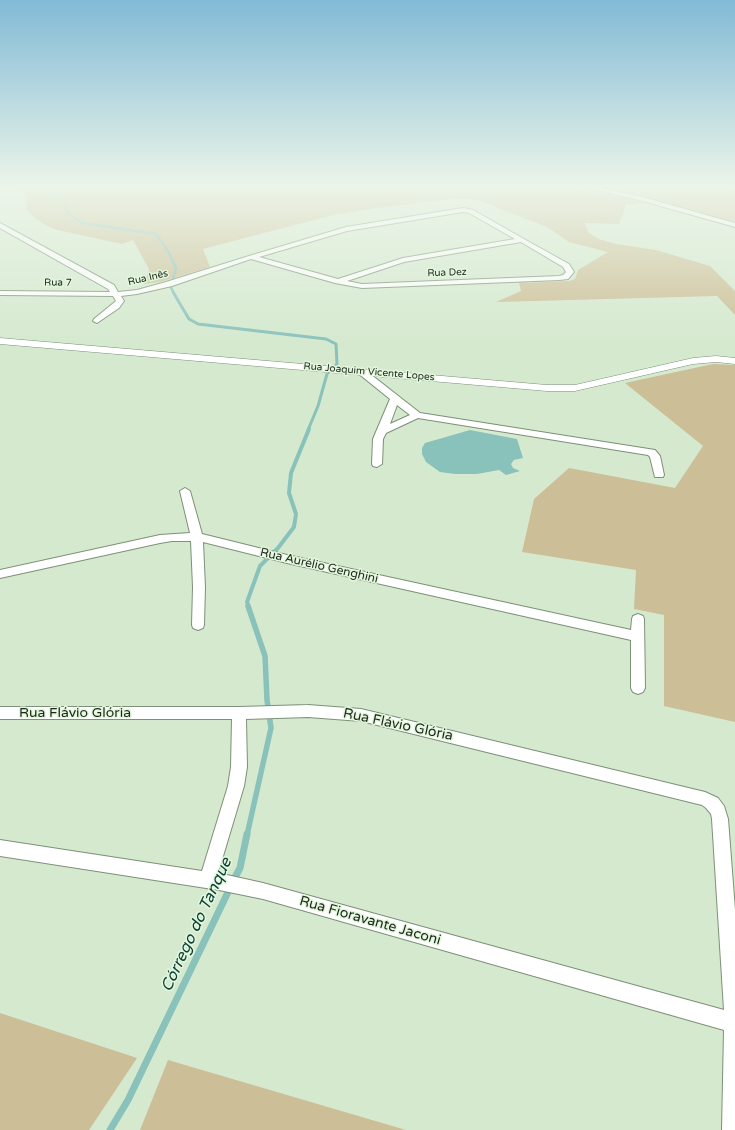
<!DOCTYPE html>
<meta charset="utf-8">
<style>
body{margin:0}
canvas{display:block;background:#d5e9cf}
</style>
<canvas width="735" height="1130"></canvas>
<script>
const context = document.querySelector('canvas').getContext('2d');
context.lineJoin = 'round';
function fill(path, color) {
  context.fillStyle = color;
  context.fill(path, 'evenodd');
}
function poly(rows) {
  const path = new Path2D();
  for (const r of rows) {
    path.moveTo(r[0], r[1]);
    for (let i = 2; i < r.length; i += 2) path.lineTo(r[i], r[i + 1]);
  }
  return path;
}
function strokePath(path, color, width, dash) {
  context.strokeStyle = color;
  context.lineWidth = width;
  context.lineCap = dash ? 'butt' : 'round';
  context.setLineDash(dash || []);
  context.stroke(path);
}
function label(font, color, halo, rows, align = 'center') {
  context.font = font + ' "Varela Round",sans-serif';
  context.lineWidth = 3;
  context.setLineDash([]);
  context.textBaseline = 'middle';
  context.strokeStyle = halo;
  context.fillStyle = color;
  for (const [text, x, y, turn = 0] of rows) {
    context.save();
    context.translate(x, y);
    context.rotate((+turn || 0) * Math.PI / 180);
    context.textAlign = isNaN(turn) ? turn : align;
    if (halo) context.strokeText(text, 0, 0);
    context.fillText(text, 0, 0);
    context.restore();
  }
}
fill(poly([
 [15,186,576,186,645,203,626,205,619,224,585,223,589,233,599,239,616,244,656,250,710,266,735,291,735,315,717,296,496,302,521,291,519,283,569,281,575,279,578,270,608,252,569,242,547,227,481,201,469,199,453,199,377,208,333,215,203,249,210,267,160,282,144,284,149,269,133,240,122,244,53,229,37,220,27,210,25,193],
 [593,186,735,186,735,222,641,196],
 [713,364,735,365,735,722,664,706,664,615,634,609,636,570,522,552,534,499,569,468,675,488,703,446,625,383],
 [0,1013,137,1058,89,1130,0,1130],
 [168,1060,406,1130,140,1130]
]), '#ccbe96');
fill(poly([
 [470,430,517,439,523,458,514,460,511,464,513,468,520,471,506,475,499,470,477,474,455,474,440,472,426,462,422,454,422,448,425,443]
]), '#89c2bb');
strokePath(poly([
 [48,186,63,203,69,214,82,223,156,234,168,251,176,268,171,288,174,293]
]), '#89c2bb', 2.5);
strokePath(poly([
 [173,292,189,319,198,324,326,339,336,344,337,364,327,374,318,406,308,430]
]), '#89c2bb', 3);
strokePath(poly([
 [249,607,247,602,260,566,278,548,294,527,296,514,289,493,291,473,309,429]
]), '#89c2bb', 4);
strokePath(poly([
 [247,835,271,728,267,700,265,656,248,606]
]), '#89c2bb', 5.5);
strokePath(poly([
 [233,881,240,868,247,834],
 [110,1130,128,1100,230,888]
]), '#89c2bb', 7);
const minor = poly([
 [581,186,594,186,642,197,735,223,735,227,639,200,581,186],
 [463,208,473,210,524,239,569,264,574,272,568,279,559,280,362,288,335,283,251,259,172,286,137,294,121,296,124,301,119,308,97,323,93,321,94,319,116,301,113,296,0,295,0,291,110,292,108,289,0,228,0,223,114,285,118,292,137,290,166,282,249,256,346,227,463,208],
 [463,212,469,213,515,239,403,258,338,279,259,257,347,231,463,212],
 [521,242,563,267,566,272,563,275,559,276,362,284,347,281,404,262,521,242],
 [362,369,365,370,420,413,655,450,660,456,664,475,663,477,655,477,650,457,648,455,418,418,386,433,383,439,382,464,377,467,373,466,372,464,373,439,390,399,359,374,358,372,359,370,362,369],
 [397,405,410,415,390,424,397,405],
 [185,488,190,491,202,534,287,555,631,630,632,619,633,616,638,614,643,616,644,619,645,688,643,692,638,694,633,692,631,688,631,640,287,563,203,542,205,587,204,625,203,628,198,630,193,628,192,625,193,587,191,541,172,541,160,543,0,578,0,570,160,535,190,533,180,491,185,488],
 [308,705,361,709,705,792,718,798,724,806,728,819,735,910,735,1130,722,1130,724,1030,263,899,219,890,0,856,0,840,202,871,228,786,231,767,232,719,0,719,0,707,239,707,308,705],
 [308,717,361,721,702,805,706,808,711,814,712,819,724,1010,263,883,218,873,244,786,247,767,246,719,308,717]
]);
const tertiary = poly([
 [0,338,547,385,575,385,693,358,716,356,735,358,735,364,716,362,693,364,575,391,547,391,0,344,0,338]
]);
strokePath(minor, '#7d9078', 2);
strokePath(tertiary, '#7d9078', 1);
fill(minor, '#fff');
fill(tertiary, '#fff');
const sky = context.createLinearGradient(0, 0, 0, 345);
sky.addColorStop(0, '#82bad6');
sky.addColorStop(0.54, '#ecf5e9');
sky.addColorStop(1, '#ecf5e900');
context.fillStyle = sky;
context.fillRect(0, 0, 735, 345);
label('10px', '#1e261c', '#e2f7dc', [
 ["Rua Dez",447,273,-2],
 ["Rua Inês",148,278,-13],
 ["Rua 7",58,283,1],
 ["Rua Joaquim Vicente Lopes",369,372,5]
]);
label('12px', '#1e261c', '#e2f7dc', [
 ["Rua Aurélio Genghini",319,566,13]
]);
label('14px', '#1e261c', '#e2f7dc', [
 ["Rua Flávio Glória",75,713],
 ["Rua Flávio Glória",398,725,12],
 ["Rua Fioravante Jaconi",370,921,16]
]);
label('italic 16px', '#093e3a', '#e2f7dc', [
 ["Córrego do Tanque",197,925,-65]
]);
</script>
